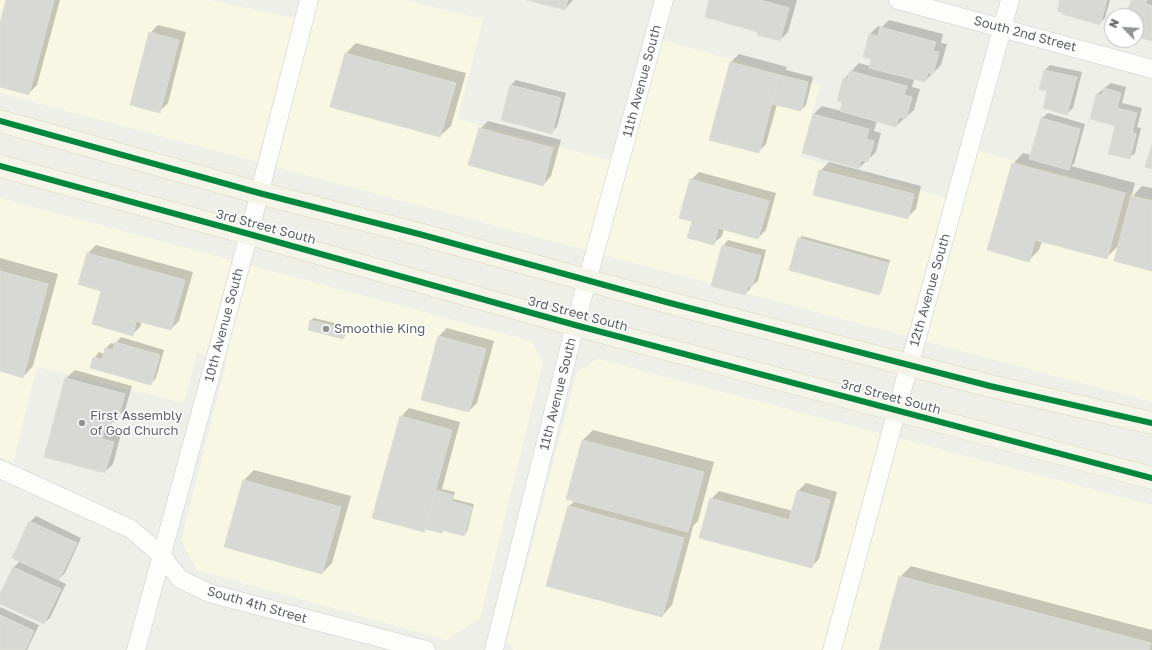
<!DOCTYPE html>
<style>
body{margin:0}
#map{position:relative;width:1152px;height:650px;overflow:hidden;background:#efefea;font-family:"Golos Text",sans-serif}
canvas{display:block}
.north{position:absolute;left:1104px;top:8px;width:40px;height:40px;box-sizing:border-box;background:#fff;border:1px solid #bfc0c3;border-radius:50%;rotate:295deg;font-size:11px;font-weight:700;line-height:16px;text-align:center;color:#5e6168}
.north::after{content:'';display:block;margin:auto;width:14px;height:18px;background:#919396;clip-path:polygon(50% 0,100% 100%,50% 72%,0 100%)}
</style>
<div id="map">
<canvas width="1152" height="650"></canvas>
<div class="north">N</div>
</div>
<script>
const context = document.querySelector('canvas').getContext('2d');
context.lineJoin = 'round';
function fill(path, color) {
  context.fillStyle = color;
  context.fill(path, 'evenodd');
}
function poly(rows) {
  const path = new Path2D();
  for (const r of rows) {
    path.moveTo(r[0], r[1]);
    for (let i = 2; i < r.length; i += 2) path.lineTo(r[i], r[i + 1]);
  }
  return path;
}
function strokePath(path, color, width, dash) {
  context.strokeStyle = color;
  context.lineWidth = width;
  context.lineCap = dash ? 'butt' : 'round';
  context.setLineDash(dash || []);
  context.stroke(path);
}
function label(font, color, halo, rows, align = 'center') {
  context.font = font + ' "Golos Text",sans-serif';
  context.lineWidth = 3;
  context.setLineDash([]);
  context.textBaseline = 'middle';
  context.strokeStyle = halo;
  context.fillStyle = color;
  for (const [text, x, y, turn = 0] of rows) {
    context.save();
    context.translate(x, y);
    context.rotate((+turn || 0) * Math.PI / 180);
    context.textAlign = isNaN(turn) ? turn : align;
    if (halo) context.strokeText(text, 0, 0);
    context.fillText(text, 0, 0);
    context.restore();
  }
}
fill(poly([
 [0,0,210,0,307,21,312,0,405,0,483,19,458,119,616,162,649,36,820,85,800,157,958,201,972,149,1152,199,1152,402,0,93],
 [0,198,387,302,531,341,543,362,480,618,446,640,197,570,181,540,227,361,197,353,184,403,37,367,13,464,0,458],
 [598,359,1152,505,1152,650,513,650,507,640,577,372]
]), '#f8f7e3');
fill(poly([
 [7,0,60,0,37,85,29,93,0,86,0,27],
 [530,0,573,0,565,9],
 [710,0,797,0,788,32,780,40,760,31],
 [1061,0,1110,0,1105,18,1099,24],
 [1132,0,1152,0,1152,40,1136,36,1136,16,1127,16],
 [889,20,943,34,941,43,947,44,941,65,925,81,914,79,912,87,920,89,914,110,896,126,877,121,874,131,881,133,876,152,859,168,803,152,814,114,822,106,841,111,844,101,844,79,859,63,870,66,873,58,870,34,878,26,882,27],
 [158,25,186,32,168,103,160,111,150,33],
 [356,43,466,73,451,126,440,136,346,53],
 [739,54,787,67,786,70,813,77,806,105,801,110,777,104,766,144,758,152,731,62],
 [1050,65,1082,72,1073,108,1067,114,1048,91,1040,89,1045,70],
 [516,80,566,93,557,127,551,132,502,120,511,85],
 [1111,83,1126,87,1122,103,1142,108,1137,127,1141,128,1135,153,1129,158,1117,126,1091,119,1097,94],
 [1048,113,1085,124,1074,164,1071,166,1135,183,1131,198,1142,186,1152,188,1152,270,1119,245,1107,257,1042,241,1039,250,1028,261,1013,164,1023,153,1031,155,1042,118],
 [488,121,561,140,551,176,543,185,480,129],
 [829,162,921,186,916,209,908,217,820,171],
 [699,172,776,193,766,230,758,238,724,229,722,236,713,244,693,220,691,180],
 [802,236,890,260,881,292,879,294,799,239],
 [728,240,766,250,758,281,752,286,751,286,750,289,745,294,723,246],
 [96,245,193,272,179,321,171,329,142,321,140,327,132,335,102,290,88,253],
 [0,258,58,274,33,366,23,377,0,370],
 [314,318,347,326,345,336,342,338,309,329,311,320],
 [447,328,494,341,477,403,469,411,439,336],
 [121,337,164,350,156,378,151,384,94,358,99,352,104,354,106,348,111,343,115,344],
 [75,370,132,386,125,410,112,421,110,431,121,434,113,464,105,472,45,456,66,378],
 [409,408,460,422,442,489,455,492,453,499,474,504,467,532,464,535,444,529,441,532,427,528,424,531,401,417],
 [593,430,714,462,698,521,692,527,693,527,672,605,662,616,568,507,575,501,567,499,583,440],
 [254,470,351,496,332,563,322,573,244,480],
 [806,483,837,492,819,559,811,567,711,499,719,491,793,511,798,491],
 [36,516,81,538,65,573,58,580,66,584,50,618,44,623,0,603,0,597,14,567,20,561,30,522],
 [911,566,1152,630,1152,650,880,650,900,577],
 [0,607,39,625,27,650,0,650]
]), '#0003');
const building = poly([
 [6,0,54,0,29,95,0,87,0,23,6,0],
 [527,0,568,0,565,10,527,0],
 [709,0,760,0,789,8,780,41,757,35,758,32,705,17,709,0],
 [1060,0,1107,0,1100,25,1062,14,1063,13,1057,11,1060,0],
 [1131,0,1147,0,1146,4,1152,6,1152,5,1152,41,1136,37,1136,16,1126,16,1131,0],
 [880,27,936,42,933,51,939,52,933,74,928,73,925,82,869,68,871,59,863,57,869,34,878,36,880,27],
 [149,32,179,40,160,113,130,105,149,32],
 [345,53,456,83,440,137,330,107,345,53],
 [730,62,779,75,759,153,709,140,730,62],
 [1044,70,1077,77,1067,115,1043,108,1047,91,1039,89,1044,70],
 [850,71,907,86,904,95,912,97,906,119,899,117,896,127,840,111,842,102,837,101,843,78,847,80,850,71],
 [779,75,808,82,801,111,772,104,779,75],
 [510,85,561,98,552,134,501,120,510,85],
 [1104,88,1121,93,1117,108,1137,113,1132,132,1136,134,1130,159,1108,154,1115,126,1090,119,1096,94,1102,95,1104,88],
 [813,114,869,129,866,139,874,141,868,162,861,160,859,169,802,153,813,114],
 [1041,118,1080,129,1069,170,1029,159,1041,118],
 [479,128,553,148,543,186,468,165,479,128],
 [1152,145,1152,169,1145,167,1152,145],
 [1012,163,1125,193,1107,259,1035,240,1029,262,987,250,1012,163],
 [819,170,914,194,908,219,813,195,819,170],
 [690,179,769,201,758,239,718,228,714,245,687,238,692,221,679,218,690,179],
 [1131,196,1152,201,1152,271,1114,261,1131,196],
 [798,238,888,263,879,295,789,270,798,238],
 [722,245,761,256,752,287,748,286,745,295,711,286,722,245],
 [87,253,185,280,171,330,136,321,133,336,92,324,101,291,78,284,87,253],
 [0,271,48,284,23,378,0,371,0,271],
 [310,320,345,329,343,339,308,330,310,320],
 [438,336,486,349,469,412,421,400,438,336],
 [115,342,160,355,151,385,90,368,93,357,102,360,105,348,113,350,115,342],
 [65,378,125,394,118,419,106,427,102,439,114,442,105,473,44,457,65,378],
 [400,416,452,430,424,532,372,518,400,416],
 [582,440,704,472,688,532,566,499,582,440],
 [243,480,341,507,322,574,224,547,243,480],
 [436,490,453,495,451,501,472,507,464,536,442,530,442,533,425,529,436,490],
 [797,491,830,500,812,568,699,538,710,498,789,520,797,491],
 [568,506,684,538,662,617,546,586,568,506],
 [29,521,77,543,59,580,12,558,29,521],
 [13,567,61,589,44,624,0,604,0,594,13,567],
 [899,576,1151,643,1149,650,879,650,899,576],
 [0,615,34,631,25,650,0,650,0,615]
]);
fill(building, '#d8d8d4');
strokePath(building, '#deded8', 1);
const street = poly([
 [898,0,1152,69],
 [0,469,131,529,161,555,180,579,209,593,426,650],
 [136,650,249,234,309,0],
 [494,650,575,325,664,0],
 [832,650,909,365,917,338,1010,0]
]);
const primary = poly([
 [0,121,259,193,419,234,670,303,990,386,1152,423],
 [0,166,249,234,575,325,1152,478]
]);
strokePath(street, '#cccdcc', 19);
strokePath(primary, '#d9d6b5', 23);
strokePath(street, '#fdfdfc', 18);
strokePath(primary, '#f4f4e9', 22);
strokePath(poly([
 [0,121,259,193,419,234,670,303,990,386,1152,423],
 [0,166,249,234,575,325,1152,478]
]), '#00873e', 6);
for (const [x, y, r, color] of [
 [326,329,4,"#919396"],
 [82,423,4,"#919396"]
]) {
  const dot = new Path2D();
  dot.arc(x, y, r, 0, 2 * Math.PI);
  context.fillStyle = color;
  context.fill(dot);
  strokePath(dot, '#fff', 1.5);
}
label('13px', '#5e6168', '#fff', [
 ["South 2nd Street",1025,34,15],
 ["11th Avenue South",642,81,-75],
 ["3rd Street South",266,227,15],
 ["12th Avenue South",930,290,-74],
 ["3rd Street South",578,314,15],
 ["10th Avenue South",224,325,-75],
 ["11th Avenue South",558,394,-76],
 ["3rd Street South",891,397,15],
 ["South 4th Street",257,605,16]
]);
label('13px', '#5e6168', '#fff', [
 ["Smoothie King",334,329],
 ["First Assembly",90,416],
 ["of God Church",90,431]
], 'left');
</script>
